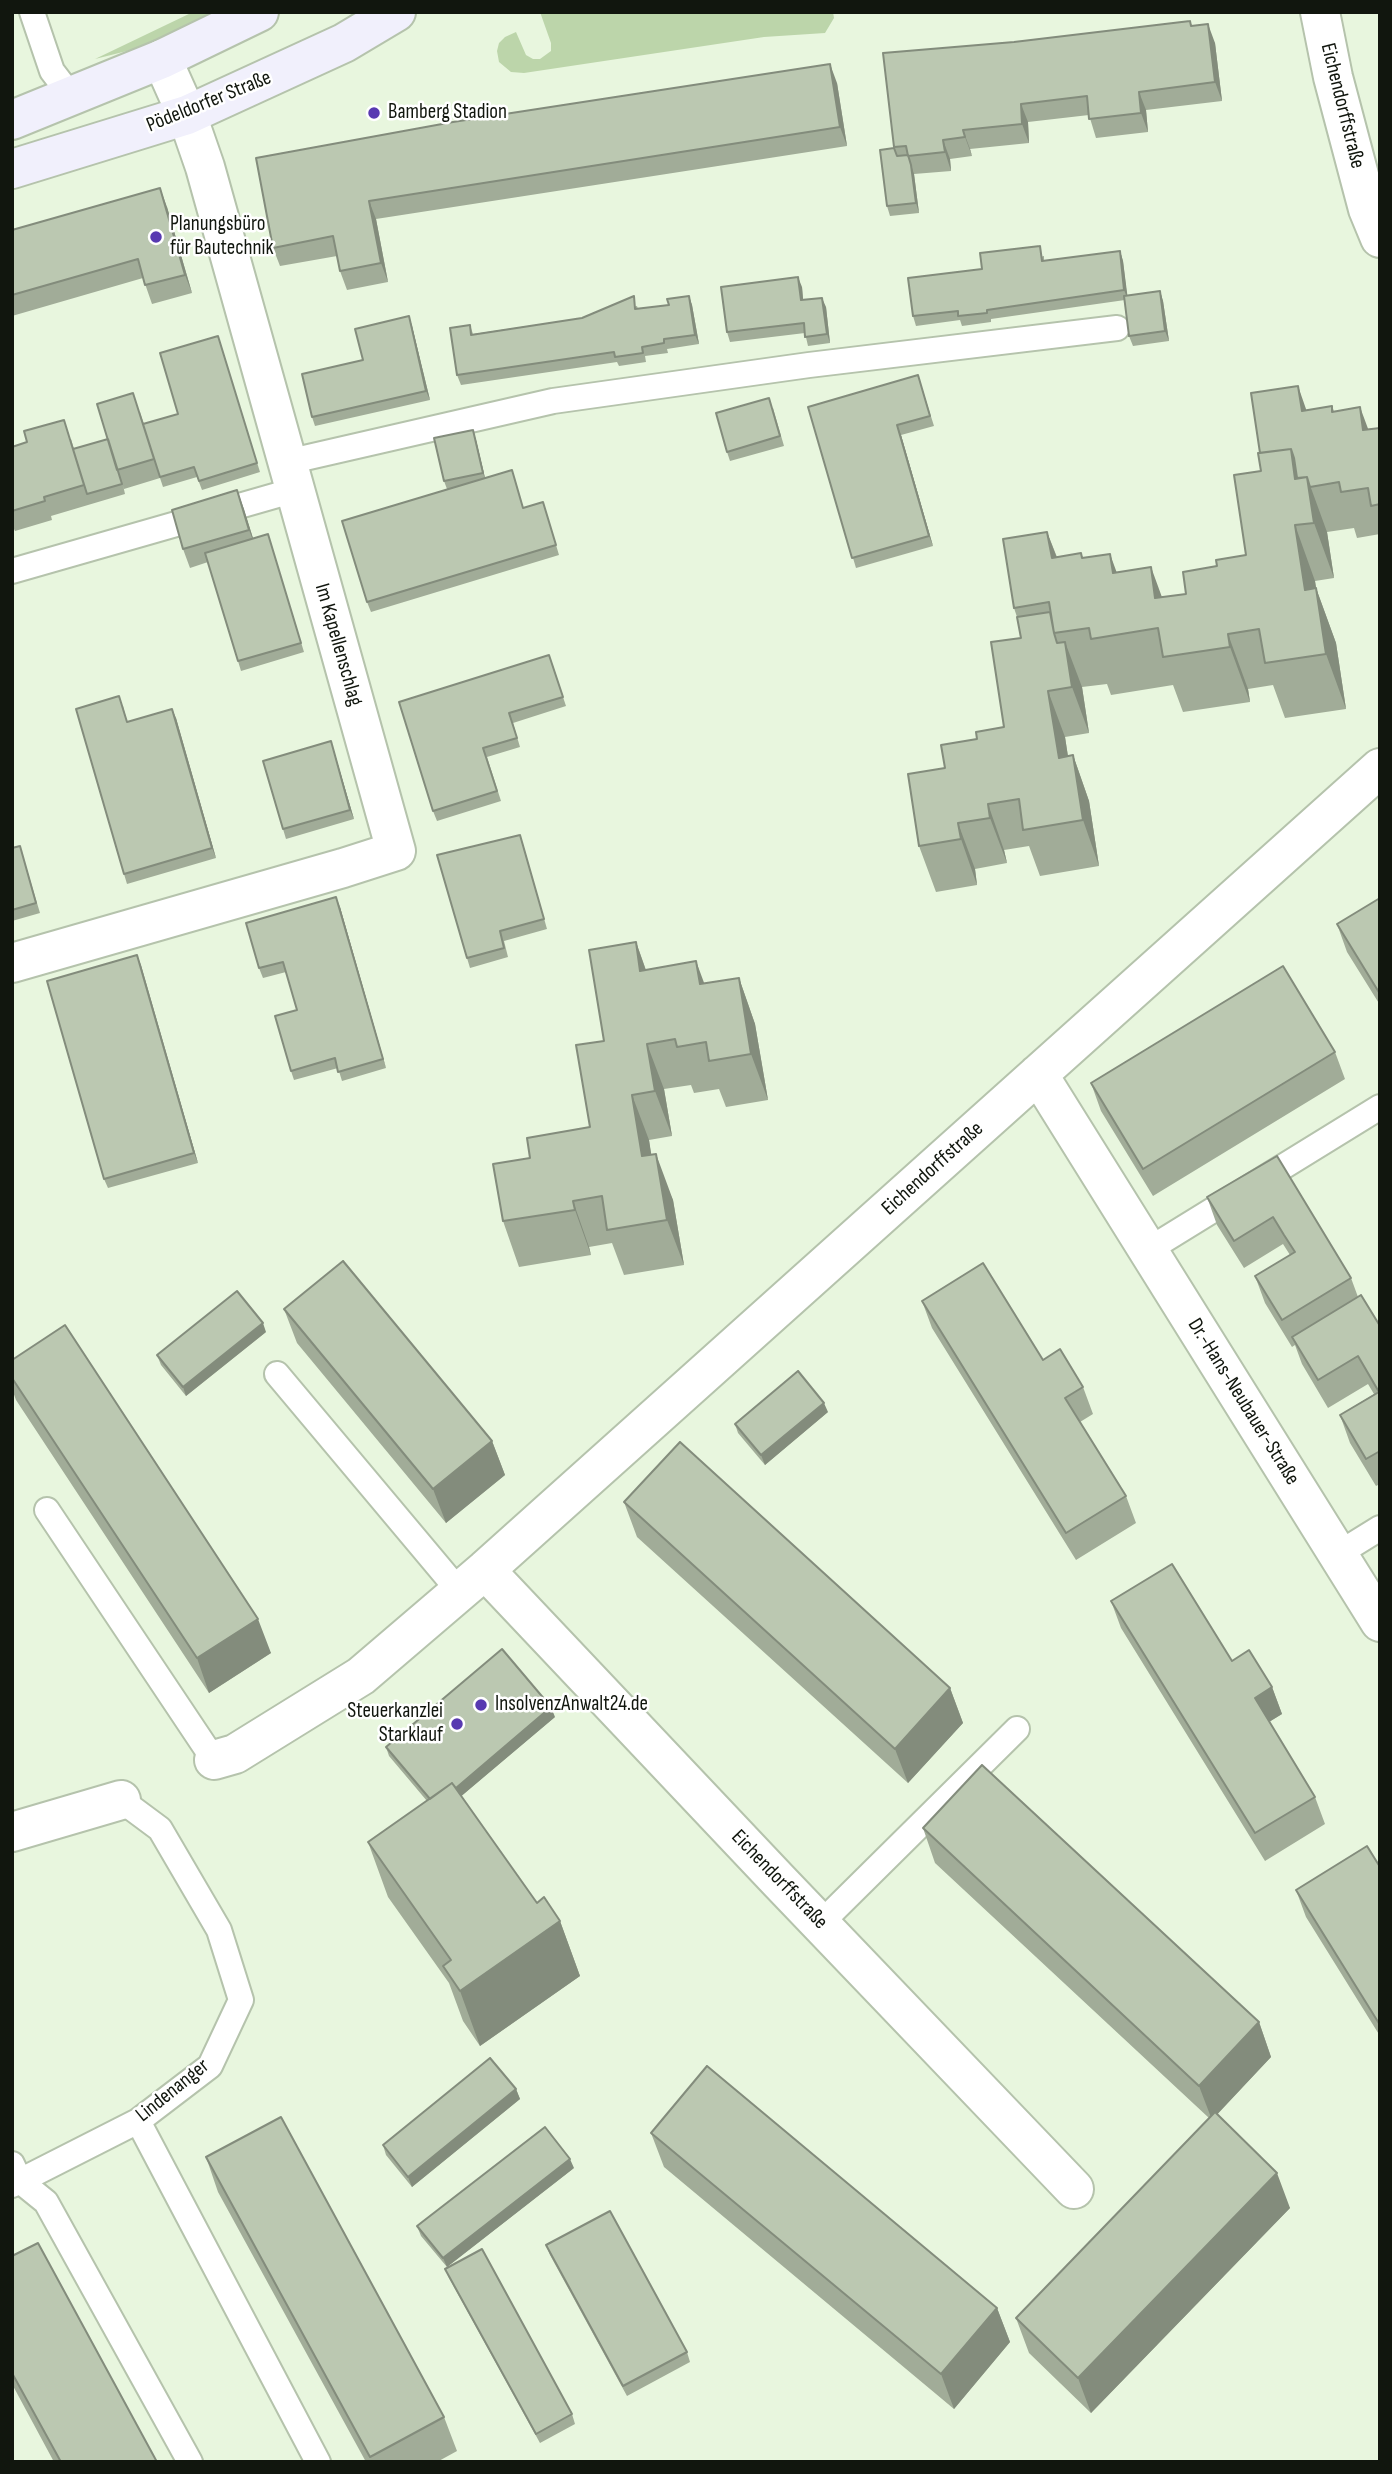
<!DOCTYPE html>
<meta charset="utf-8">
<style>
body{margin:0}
#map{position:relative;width:1392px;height:2474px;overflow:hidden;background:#e8f6de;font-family:"Sofia Sans Condensed",sans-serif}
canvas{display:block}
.frame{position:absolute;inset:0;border:14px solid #11160e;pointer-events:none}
</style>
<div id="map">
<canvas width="1392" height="2474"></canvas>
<div class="frame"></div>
</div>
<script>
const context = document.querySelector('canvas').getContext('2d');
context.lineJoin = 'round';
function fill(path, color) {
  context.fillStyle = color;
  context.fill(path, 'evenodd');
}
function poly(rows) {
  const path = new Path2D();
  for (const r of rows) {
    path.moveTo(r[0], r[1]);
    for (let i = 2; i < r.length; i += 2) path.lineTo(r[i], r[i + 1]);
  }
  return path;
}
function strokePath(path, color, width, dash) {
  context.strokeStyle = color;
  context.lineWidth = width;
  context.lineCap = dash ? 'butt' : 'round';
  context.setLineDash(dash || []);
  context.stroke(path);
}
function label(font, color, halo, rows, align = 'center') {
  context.font = font + ' "Sofia Sans Condensed",sans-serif';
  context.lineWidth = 5;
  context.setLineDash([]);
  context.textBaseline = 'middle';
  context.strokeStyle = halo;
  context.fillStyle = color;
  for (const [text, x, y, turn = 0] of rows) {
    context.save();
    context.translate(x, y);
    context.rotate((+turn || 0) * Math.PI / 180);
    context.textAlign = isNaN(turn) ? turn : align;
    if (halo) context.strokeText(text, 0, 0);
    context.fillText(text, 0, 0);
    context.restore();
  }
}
fill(poly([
 [193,12,218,12,159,43,95,59],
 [540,12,833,12,834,18,825,33,764,37,524,73,511,72,499,62,497,51,499,43,505,37,516,32,526,55,533,59,540,59,551,51,551,43]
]), '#bcd5aa');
const service = poly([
 [32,12,52,71,72,97],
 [287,462,553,401,809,365,1117,328],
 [12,571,295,490],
 [1148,1250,1380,1107],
 [277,1374,459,1591],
 [47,1510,214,1760],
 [1338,1554,1380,1528],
 [820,1924,1017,1729],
 [138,2121,318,2462],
 [12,2164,20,2181,46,2202,190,2462],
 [12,2185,138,2121,210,2066,241,2000,219,1930,160,1829,121,1800]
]);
const minor = poly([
 [1320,12,1333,77,1368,209,1380,238],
 [12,963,343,868,396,851,205,167,187,115,162,59],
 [1038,1074,1380,1622],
 [485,1570,779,1881,1074,2189],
 [214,1760,235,1754,361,1676,485,1570,1380,768],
 [12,1832,121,1800]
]);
const secondary = poly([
 [12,120,162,59,259,12],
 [12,169,187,115,344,43,396,12]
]);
strokePath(service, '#b5c3ac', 28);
strokePath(minor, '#b5c3ac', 42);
strokePath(secondary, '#b5c3ac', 42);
strokePath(service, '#fff', 24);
strokePath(minor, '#fff', 38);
strokePath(secondary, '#f1f0fc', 38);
fill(poly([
 [1190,21,1192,26,1215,43,1222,101,1146,110,1148,132,1096,138,1089,115,1028,122,1029,143,970,149,972,156,950,159,951,171,914,174,919,213,890,216,887,206,894,148,883,53,1014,42],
 [837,83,847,146,376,219,388,282,347,290,340,271,337,256,280,266,273,248,256,158],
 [167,207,192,293,152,304,143,278,12,316,12,230],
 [1120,251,1123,261,1127,296,1160,291,1163,301,1169,341,1133,346,1129,336,1125,300,991,319,991,322,962,326,960,320,916,326,913,316,982,269,1044,256,1044,261],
 [802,287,803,300,826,307,830,343,808,346,805,333,730,342,727,332],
 [689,296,692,305,699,344,667,349,668,353,645,356,646,362,619,366,617,362,461,385,457,375,470,325,473,334,582,318,637,306,638,309,669,305],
 [412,326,430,400,315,426,312,417,363,360],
 [221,346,260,472,202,490,197,477,163,487,160,478,124,489,123,485,125,494,51,516,52,520,15,531,12,525,12,447,71,439,74,449,108,439,140,412,144,424,178,414],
 [918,375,934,426,901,435,933,546,856,568,808,407],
 [1332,406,1334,411,1368,429,1380,428,1380,534,1357,538,1354,528,1327,532,1334,578,1315,581,1316,588,1336,643,1346,709,1285,718,1273,685,1248,689,1250,702,1183,712,1173,685,1111,695,1107,684,1082,687,1089,733,1065,737,1068,756,1073,755,1089,801,1099,866,1040,876,1029,846,1004,850,1007,863,975,869,977,885,936,892,919,846,945,768,977,739,1004,727,1021,638,1017,617,1014,608,1047,532,1057,557,1081,553,1083,558,1117,572,1162,597,1186,594,1217,566,1246,555,1261,471,1260,453,1307,410],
 [773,408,784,446,730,461,727,452],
 [476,440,485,478,515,479,523,507,546,511,559,555,371,612,367,602,447,489,444,481],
 [237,490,253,538,268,534,304,652,241,671,208,562,190,568,183,549],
 [549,655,566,706,513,723,520,747,487,757,501,801,437,821,433,811],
 [123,706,127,722,176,718,216,858,127,884,124,874],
 [331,741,354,819,286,839,283,829],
 [523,844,547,929,504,941,508,957,470,968,467,958],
 [20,846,40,913,12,921,12,848],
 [1380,898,1380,1005,1347,952,1337,924],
 [340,907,386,1068,342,1081,338,1068,294,1080,291,1071,297,1010,286,972,263,978,259,968],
 [636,942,646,970,705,984,739,978,755,1024,768,1100,726,1107,719,1089,694,1093,691,1085,664,1089,672,1136,649,1140,651,1155,673,1200,684,1265,624,1275,612,1243,589,1247,591,1255,519,1267,503,1221,530,1158,590,1127,604,1041],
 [137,955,198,1163,108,1188,104,1179],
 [1335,1052,1345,1079,1153,1196,1101,1111,1091,1083],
 [1277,1156,1351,1278,1358,1297,1380,1326,1380,1484,1376,1486,1350,1443,1340,1415,1374,1394,1368,1384,1328,1408,1302,1364,1295,1345,1292,1347,1265,1303,1255,1276,1290,1255,1283,1244,1244,1268,1217,1225,1207,1197],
 [922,1301,1043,1360,1083,1387,1093,1414,1080,1422,1126,1496,1136,1523,1076,1560,932,1328],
 [284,1309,492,1441,505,1475,446,1523,297,1343],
 [266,1332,186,1396,161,1365,157,1355],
 [12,1378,271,1653,209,1693,16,1400,12,1389],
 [828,1412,765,1465,738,1433,735,1424],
 [624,1502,950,1688,963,1723,908,1783,637,1537],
 [1111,1601,1232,1661,1272,1687,1282,1714,1269,1722,1315,1797,1325,1824,1265,1861,1121,1628],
 [555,1717,461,1796,537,1903,560,1921,580,1976,480,2046,463,2021,449,1983,388,1897,368,1842,427,1801,389,1756,386,1747],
 [923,1828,1259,2022,1271,2057,1217,2114,1290,2208,1091,2413,1029,2353,1016,2318,1209,2118,935,1863],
 [1380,1867,1380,2036,1306,1917,1296,1890],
 [516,2089,520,2099,412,2187,386,2155,383,2145],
 [651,2133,997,2308,1010,2342,954,2409,664,2167],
 [206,2157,444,2417,457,2451,437,2462,366,2462,218,2192],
 [574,2168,447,2267,421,2236,417,2226],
 [546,2245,687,2352,690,2362,627,2396,550,2255],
 [12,2256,157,2462,54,2462,12,2384],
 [445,2269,572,2414,575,2424,540,2443,449,2278]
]), '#a1ac98');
fill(poly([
 [1208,24,1215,43,1222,101,1215,82],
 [830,64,837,83,847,146,840,127],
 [1139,92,1146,110,1148,132,1141,113],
 [1021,104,1028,122,1029,143,1022,124],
 [963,130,970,149,972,156,965,137],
 [943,140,950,159,951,171,945,152],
 [911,165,914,174,919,213,916,203],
 [160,188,167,207,192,293,185,275],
 [369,201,376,219,388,282,381,263],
 [1120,251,1123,261,1128,300,1124,290],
 [798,277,802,287,804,310,801,300],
 [1160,291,1163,301,1169,341,1165,331],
 [689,296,692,305,699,344,695,335],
 [822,298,826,307,830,343,827,334],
 [409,316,412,326,430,400,426,391],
 [1298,386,1314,432,1302,411],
 [1360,407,1377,453,1363,430],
 [897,425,901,435,933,546,929,536],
 [473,430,476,440,486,482,483,473],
 [1291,449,1305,487,1295,479],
 [1307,477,1327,532,1334,578,1314,523],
 [237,490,244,509,256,548,249,530],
 [1295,525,1315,581,1325,645,1305,590],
 [1047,532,1068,587,1052,558],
 [1110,554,1130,609,1113,573],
 [1151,567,1171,622,1155,598],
 [1316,588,1336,643,1346,709,1326,654],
 [1228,634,1248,689,1250,702,1230,647],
 [1065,642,1082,687,1089,733,1072,687],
 [1048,691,1065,737,1075,803,1059,758],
 [172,709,176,718,216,858,212,848],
 [331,741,334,751,354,819,350,810],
 [1073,755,1089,801,1099,866,1083,820],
 [988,804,1004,850,1007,863,990,818],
 [958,823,975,869,977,885,961,839],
 [336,897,340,907,386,1068,383,1059],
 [636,942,652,988,640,971],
 [137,955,141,965,198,1163,194,1153],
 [696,961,713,1007,700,984],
 [739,978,755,1024,768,1100,751,1054],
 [647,1044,664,1089,672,1136,655,1091],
 [632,1095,649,1140,659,1202,642,1156],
 [656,1154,673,1200,684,1265,667,1220],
 [573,1201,589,1247,591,1255,575,1210],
 [263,1323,266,1332,186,1396,183,1387],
 [824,1403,828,1412,765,1465,761,1455],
 [492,1441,505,1475,446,1523,433,1489],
 [258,1619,271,1653,209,1693,197,1658],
 [1272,1687,1282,1714,1264,1725,1255,1698],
 [950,1688,963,1723,908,1783,895,1749],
 [551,1707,555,1717,439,1815,436,1805],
 [560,1921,580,1976,480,2046,460,1991],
 [1259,2022,1271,2057,1212,2120,1199,2086],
 [516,2089,520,2099,412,2187,408,2177],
 [570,2159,574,2168,447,2267,443,2258],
 [1277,2173,1290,2208,1091,2413,1078,2378],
 [997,2308,1010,2342,954,2409,941,2374]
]), '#838c7c');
const building = poly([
 [1190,21,1191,26,1208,24,1215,82,1139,92,1141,113,1089,119,1087,96,1021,104,1022,124,963,130,965,137,943,140,945,152,908,156,906,146,894,147,883,53,1014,42,1190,21],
 [830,64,840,127,369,201,381,263,340,271,333,236,273,248,256,158,453,122,830,64],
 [894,148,897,156,908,155,911,165,916,203,887,206,880,150,894,148],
 [160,188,185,275,145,285,138,259,12,295,12,230,160,188],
 [1040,246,1042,261,1120,251,1124,290,987,310,987,313,958,316,958,311,913,316,908,278,982,269,980,253,1040,246],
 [798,277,801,300,822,298,827,334,805,337,804,323,727,332,721,287,798,277],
 [1160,291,1165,331,1129,336,1124,296,1160,291],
 [634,296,635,309,669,305,667,299,689,296,695,335,664,339,664,343,642,347,643,353,615,357,614,352,457,375,450,328,470,325,471,335,582,318,634,296],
 [409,316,426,391,312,417,302,374,363,360,355,329,409,316],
 [218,336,257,463,199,481,194,467,160,477,143,424,178,414,160,353,218,336],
 [918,375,930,416,897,425,929,536,852,558,808,407,918,375],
 [1298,386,1302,411,1332,406,1332,412,1360,407,1363,430,1380,428,1380,504,1371,506,1368,488,1341,492,1339,482,1310,487,1307,477,1297,478,1294,458,1291,449,1260,453,1251,393,1298,386],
 [133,393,154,459,117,470,97,404,133,393],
 [769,398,780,436,727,452,716,413,769,398],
 [64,420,84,485,44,497,45,501,12,511,12,447,27,442,24,431,64,420],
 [473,430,483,473,444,481,434,438,473,430],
 [108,439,122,484,87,494,73,449,108,439],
 [1291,449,1295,479,1307,477,1314,523,1295,525,1305,590,1316,588,1326,654,1265,663,1259,629,1228,634,1230,647,1163,657,1158,628,1091,639,1089,628,1054,633,1049,602,1014,608,1003,539,1047,532,1052,558,1081,553,1082,558,1110,554,1113,573,1151,567,1155,598,1186,594,1183,572,1217,566,1216,560,1246,555,1234,475,1261,471,1258,453,1291,449],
 [512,470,523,508,543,502,556,545,367,602,342,521,512,470],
 [237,490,249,530,183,549,172,510,237,490],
 [268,534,301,643,238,661,205,553,268,534],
 [1050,612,1054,633,1057,643,1065,642,1072,687,1048,691,1059,758,1073,755,1083,820,1023,830,1019,799,988,804,990,818,958,823,961,839,919,846,908,774,945,768,941,745,977,739,976,732,1004,727,991,642,1021,638,1017,617,1050,612],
 [549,655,563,697,509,713,517,738,483,748,497,791,433,811,399,702,549,655],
 [119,696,127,722,172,709,212,848,124,874,76,709,119,696],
 [331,741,350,810,283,829,263,761,331,741],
 [520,835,544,919,500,931,504,948,467,958,437,855,520,835],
 [20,846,36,903,12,910,12,848,20,846],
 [336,897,383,1059,338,1072,335,1058,291,1071,275,1016,297,1010,283,962,259,968,246,923,336,897],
 [1380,898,1380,994,1337,924,1380,898],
 [636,942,640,971,696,961,700,984,739,978,751,1054,709,1061,706,1042,677,1047,675,1039,647,1044,655,1091,632,1095,642,1156,656,1154,667,1220,607,1230,602,1196,573,1201,575,1210,503,1221,493,1164,530,1158,527,1138,590,1127,576,1045,604,1041,589,950,636,942],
 [137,955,194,1153,104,1179,47,981,137,955],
 [1283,966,1335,1052,1143,1169,1091,1083,1283,966],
 [1277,1156,1351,1278,1282,1320,1255,1276,1295,1252,1284,1235,1273,1217,1234,1241,1207,1197,1277,1156],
 [343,1261,492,1441,433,1489,284,1309,343,1261],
 [983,1263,1043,1360,1060,1349,1083,1387,1065,1398,1126,1496,1066,1533,922,1301,983,1263],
 [237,1291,263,1323,183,1387,157,1355,237,1291],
 [1361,1295,1380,1326,1380,1451,1366,1459,1340,1415,1379,1392,1358,1356,1318,1380,1292,1337,1361,1295],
 [65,1325,258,1619,197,1658,12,1378,12,1360,65,1325],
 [798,1371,824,1403,761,1455,735,1424,798,1371],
 [680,1442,950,1688,895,1749,624,1502,680,1442],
 [1172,1564,1232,1661,1249,1650,1272,1687,1255,1698,1315,1797,1255,1833,1111,1601,1172,1564],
 [502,1649,551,1707,456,1788,452,1783,430,1799,386,1747,502,1649],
 [982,1765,1259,2022,1199,2086,923,1828,982,1765],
 [452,1783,537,1903,544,1897,560,1921,460,1991,443,1966,451,1960,368,1842,452,1783],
 [1367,1846,1380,1867,1380,2025,1296,1890,1367,1846],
 [490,2058,516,2089,408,2177,383,2145,490,2058],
 [707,2066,997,2308,941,2374,651,2133,707,2066],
 [1215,2112,1277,2173,1078,2378,1016,2318,1215,2112],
 [281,2117,444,2417,370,2457,206,2157,281,2117],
 [545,2127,570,2159,443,2258,417,2226,545,2127],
 [610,2211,687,2352,623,2386,546,2245,610,2211],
 [38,2243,157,2462,61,2462,12,2373,12,2256,38,2243],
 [482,2249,572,2414,536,2434,445,2269,482,2249]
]);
fill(building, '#bbc8b1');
strokePath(building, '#838c7c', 2);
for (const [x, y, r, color] of [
 [374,113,7,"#5839b1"],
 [156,237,7,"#5839b1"],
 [481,1705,7,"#5839b1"],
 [457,1724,7,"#5839b1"]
]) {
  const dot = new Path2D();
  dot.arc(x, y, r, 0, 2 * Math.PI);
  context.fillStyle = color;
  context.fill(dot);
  strokePath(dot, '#fff', 2.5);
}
label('21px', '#11160e', '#fff', [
 ["Pödeldorfer Straße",209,102,-22],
 ["Eichendorffstraße",1342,106,76],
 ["Im Kapellenschlag",338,645,74],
 ["Eichendorffstraße",933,1169,-42],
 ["Dr.-Hans-Neubauer-Straße",1243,1402,58],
 ["Eichendorffstraße",779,1880,46],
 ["Lindenanger",173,2091,-39]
]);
label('21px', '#11160e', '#fff', [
 ["Bamberg Stadion",388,113],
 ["Planungsbüro",170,225],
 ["für Bautechnik",170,249],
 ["InsolvenzAnwalt24.de",495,1705],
 ["Steuerkanzlei",443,1712,"right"],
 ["Starklauf",443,1736,"right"]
], 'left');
</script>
